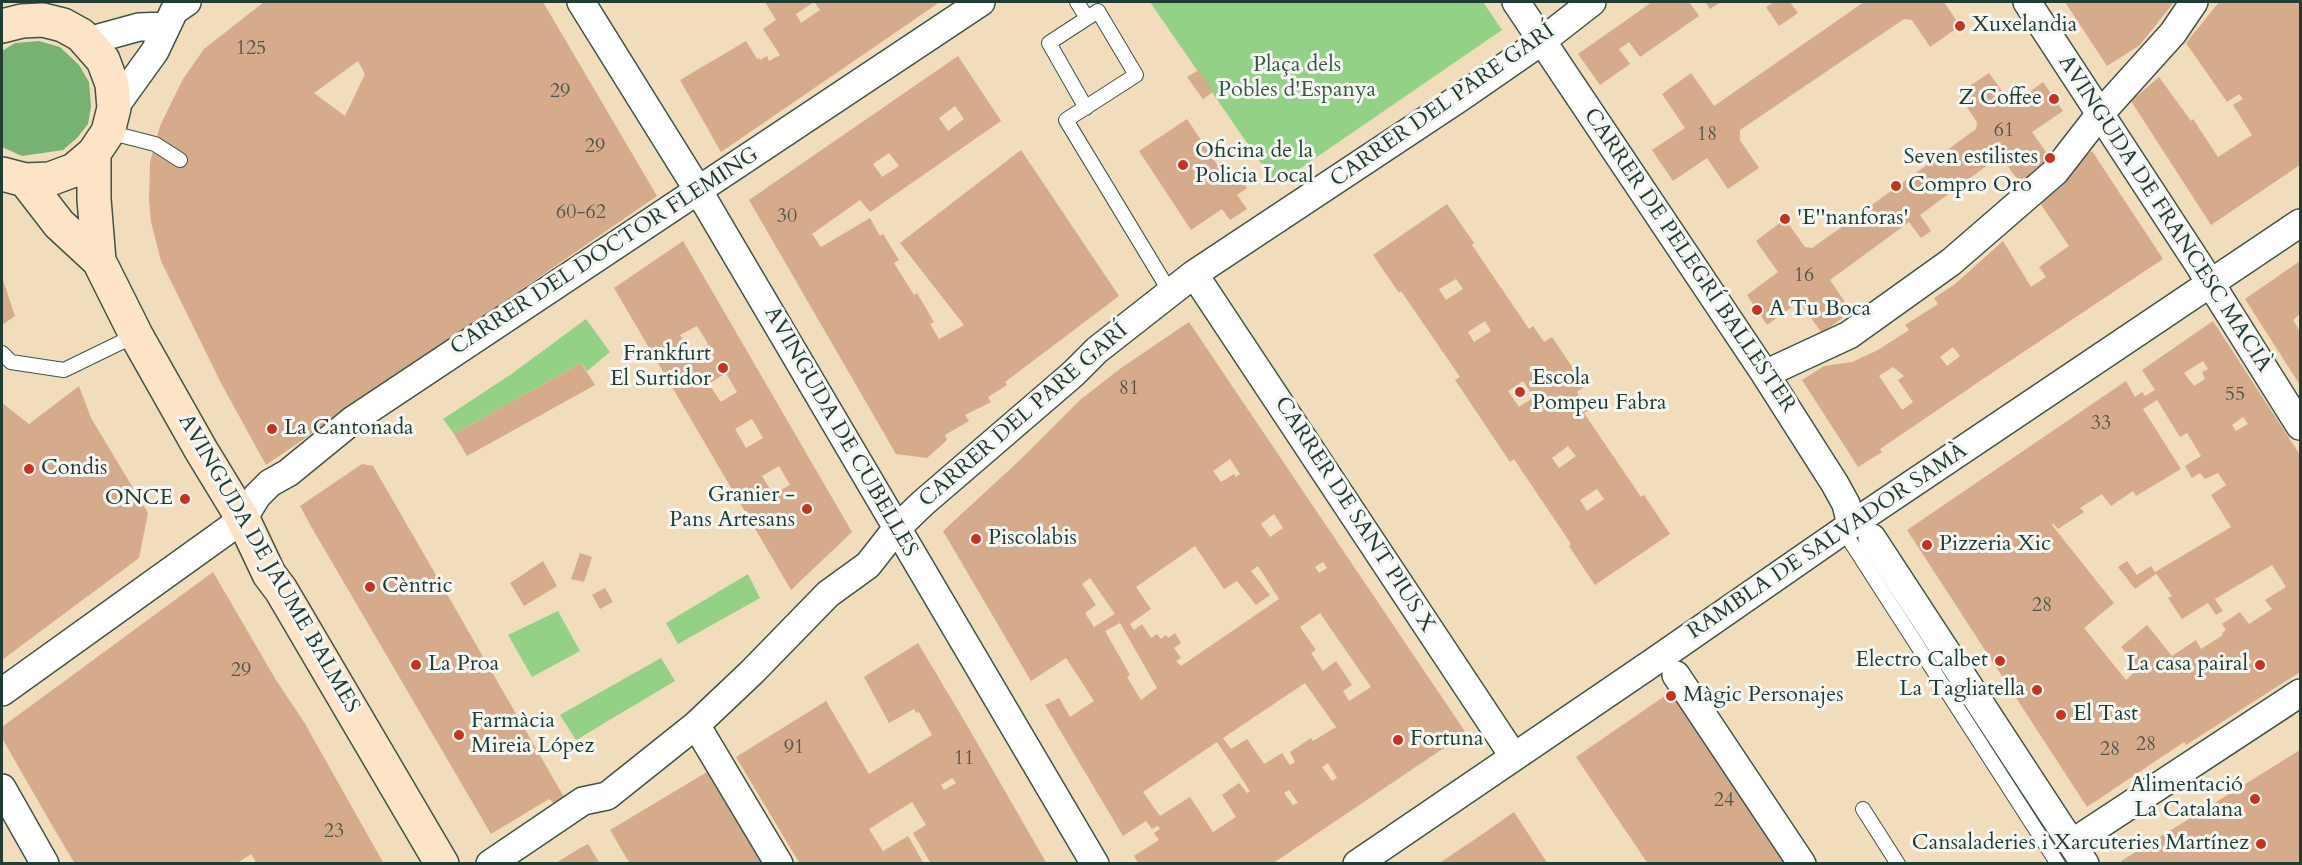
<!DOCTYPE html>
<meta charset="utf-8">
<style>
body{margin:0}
#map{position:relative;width:2302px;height:865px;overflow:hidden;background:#f1dcbc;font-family:Cardo,serif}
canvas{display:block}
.frame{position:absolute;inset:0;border:3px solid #1f3d34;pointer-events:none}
</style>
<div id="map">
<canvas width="2302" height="865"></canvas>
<div class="frame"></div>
</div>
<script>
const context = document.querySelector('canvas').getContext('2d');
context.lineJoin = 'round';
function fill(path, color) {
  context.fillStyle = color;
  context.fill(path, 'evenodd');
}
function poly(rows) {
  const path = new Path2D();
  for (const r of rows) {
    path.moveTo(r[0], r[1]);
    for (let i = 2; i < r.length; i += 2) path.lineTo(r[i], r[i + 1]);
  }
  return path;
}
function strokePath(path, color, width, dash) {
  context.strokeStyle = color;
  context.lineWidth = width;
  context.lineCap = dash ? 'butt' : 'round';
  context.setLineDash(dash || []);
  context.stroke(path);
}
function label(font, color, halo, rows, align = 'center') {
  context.font = font + ' Cardo,serif';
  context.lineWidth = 6;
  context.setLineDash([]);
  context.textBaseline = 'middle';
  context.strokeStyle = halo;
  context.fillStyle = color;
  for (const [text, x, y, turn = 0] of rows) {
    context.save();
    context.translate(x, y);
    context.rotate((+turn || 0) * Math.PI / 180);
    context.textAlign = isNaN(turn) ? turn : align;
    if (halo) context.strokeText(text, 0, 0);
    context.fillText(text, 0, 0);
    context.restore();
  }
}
fill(poly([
 [1150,2,1483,2,1502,30,1276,185],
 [586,319,610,352,587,371,581,363,454,434,443,419,510,375],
 [748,574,760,598,678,644,666,623],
 [558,611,580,651,532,677,508,635],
 [661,658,675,681,576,740,560,715]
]), '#93d186');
fill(poly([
 [39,41,60,47,79,65,89,82,91,106,88,124,77,138,63,150,22,156,2,147,2,51,15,43]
]), '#76b373');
fill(poly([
 [264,2,543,2,657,196,266,465,221,383,161,261,151,222,149,201,150,162,160,126,183,79,204,49],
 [358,61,365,74,345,116,314,93],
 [765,2,940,2,721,152,680,80,746,41,757,59,759,58,760,60,767,56,769,61,780,55,763,29,776,20],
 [814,2,820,10,801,23,796,14],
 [1652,2,1689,2,1699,16,1640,57,1629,42,1619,49,1630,64,1600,85,1578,54],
 [1705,2,1721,2,1710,9],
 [1774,2,1790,2,1798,13,1779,26,1766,7],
 [1864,2,1944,2,1960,26,1930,47,1912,20,1904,19,1740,130,1740,140,1759,168,1728,189,1707,158,1673,181,1652,150,1685,128,1662,94,1691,73,1714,106],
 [2065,2,2174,2,2140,45,2107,66],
 [2219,2,2300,2,2300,165,2211,225,2131,101,2159,77,2191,121,2193,119,2218,157,2252,135,2233,105,2243,99,2239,94,2227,102,2186,43],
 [958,56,1001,121,870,212,860,200,812,234,821,247,870,218,880,236,883,234,899,260,894,263,914,295,917,293,934,322,930,324,939,339,964,325,900,243,1021,150,1119,296,1005,382,1007,385,988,397,991,402,965,415,969,421,945,435,947,440,927,458,896,454,749,200],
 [955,106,964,119,948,131,939,118],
 [889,153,899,166,882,177,873,164],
 [1199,70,1213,92,1203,99,1187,77],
 [1989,73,2012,105,2043,82,2063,111,2032,132,2055,165,2024,188,2000,156,1920,215,1931,231,1921,238,1909,222,1830,280,1851,311,1849,313,1822,333,1799,302,1767,325,1747,295,1778,272,1756,241,1785,219,1805,247,1812,248,1839,229,1976,129,1977,122,1958,94],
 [1187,119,1230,184,1240,178,1247,188,1237,195,1247,209,1230,220,1222,209,1191,230,1139,151],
 [2092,151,2163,259,1983,379,1880,449,1882,452,1858,467,1802,380,1824,366,1852,362,1878,350,1909,330,1905,325,1938,304,1934,298,1955,284,2003,241,2031,287,2046,277,2039,267,2069,246,2040,203,2061,187,2059,183,2071,175,2067,170,2073,164],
 [1953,347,1960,356,1947,366,1940,357],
 [1893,367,1904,376,1898,380,1913,402,1902,410,1879,376],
 [1447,204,1474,243,1472,245,1529,329,1533,326,1544,342,1552,337,1585,386,1577,392,1589,410,1584,413,1641,497,1644,495,1670,534,1595,585,1569,546,1571,544,1514,459,1510,462,1455,380,1460,377,1401,291,1399,293,1373,255],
 [1456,279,1463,289,1446,300,1439,289],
 [1485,321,1491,331,1474,342,1468,332],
 [1523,381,1534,397,1519,407,1508,391],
 [1568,446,1576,456,1559,468,1552,458],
 [1597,489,1604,499,1587,511,1580,500],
 [683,241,852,532,791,590,614,288],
 [697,326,708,344,691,354,680,335],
 [726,373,737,392,721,402,709,384],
 [752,419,763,438,746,448,735,429],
 [779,466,790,485,773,494,762,476],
 [2300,261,2300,314,2293,320,2300,332,2300,385,2245,299],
 [2,277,15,316,2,325],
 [2213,321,2300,455,2300,672,2186,745,2184,742,2087,807,1907,530,2126,381,2135,397,2142,392,2145,396,2155,390,2142,370],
 [2203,361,2208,369,2202,372,2205,379,2194,386,2184,373],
 [2157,400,2180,437,2187,433,2201,456,2185,466,2192,478,2200,473,2205,479,2218,473,2226,485,2211,495,2231,527,2155,572,2172,596,2168,598,2182,619,2208,603,2216,615,2223,611,2215,599,2272,565,2286,587,2265,600,2272,609,2249,624,2240,612,2222,624,2226,630,2222,633,2223,635,2201,649,2196,640,2172,656,2147,625,2121,647,2139,668,2126,680,2084,628,2114,603,2052,525,2053,523,2058,529,2084,512,2080,508,2102,494,2111,506,2133,491,2136,496,2181,469,2143,409],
 [2243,417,2248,424,2236,431,2232,425],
 [2247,655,2252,662,2245,668,2240,660],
 [1189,322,1466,733,1272,864,1139,864,1134,856,1159,840,1154,833,1160,829,1158,826,1152,829,1146,821,1123,836,1045,705,1059,698,1070,717,1094,701,1066,658,1031,681,943,531,1021,459,1080,400,1121,368],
 [1230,459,1240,474,1236,477,1234,474,1221,482,1213,471],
 [1274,514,1283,528,1270,537,1261,524],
 [1195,546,1224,589,1237,581,1256,605,1270,595,1251,571,1258,566,1279,599,1181,666,1176,661,1181,658,1174,648,1181,643,1175,633,1168,638,1166,635,1161,639,1157,634,1151,638,1142,624,1134,630,1130,624,1151,609,1136,587],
 [1323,562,1327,568,1319,573,1315,567],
 [1090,578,1115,614,1094,627,1085,613,1096,605,1082,584],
 [1320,613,1371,687,1349,701,1343,691,1352,685,1336,661,1323,671,1311,653,1316,650,1300,627],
 [1120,623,1157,688,1141,700,1127,677,1130,675,1105,631],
 [1305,683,1336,727,1313,741,1311,738,1290,752,1295,762,1290,765,1282,753,1264,764,1247,739,1231,749,1223,738],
 [1217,742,1250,791,1247,793,1239,783,1222,795,1236,817,1213,832,1190,797,1160,816,1143,792],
 [1328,763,1337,778,1332,781,1322,767],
 [1289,790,1298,803,1293,805,1284,793],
 [581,363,595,385,467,456,454,434],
 [79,386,91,418,148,513,139,558,2,660,2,403,29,424],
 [362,464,373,466,564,797,558,806,549,799,491,834,312,528,300,506],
 [187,493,192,502,184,506,179,497],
 [580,553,592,557,584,582,571,579],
 [543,561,557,586,524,606,510,583],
 [2127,561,2137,575,2151,566,2156,574,2135,589,2118,567],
 [213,572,276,680,304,722,384,864,257,864,251,854,236,864,75,864,53,827,2,738,2,727],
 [605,588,613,602,600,609,592,595],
 [918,643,968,727,1047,864,931,864,913,833,926,825,912,802,869,829,883,851,908,836,924,864,800,864,736,757,826,701,869,774,932,735,919,712,916,713,914,709,889,723,864,677],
 [952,778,956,783,944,790,941,785],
 [1672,691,1789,864,1648,864,1576,757],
 [2300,750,2300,864,2123,864,2121,861],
 [707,772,762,864,630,864,610,830],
 [1514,812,1548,864,1438,864,1484,833],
 [588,844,600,864,554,864,582,847]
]), '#d6ab8b');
const lane = poly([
 [1077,2,1087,18],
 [1086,108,1049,43,1098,11,1136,75,1066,120,1170,292],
 [108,132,155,144,180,160],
 [2,353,11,362,64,370,136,335],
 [1843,530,2058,864],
 [1863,809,1898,864]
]);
const street = poly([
 [581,2,698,190,1095,864],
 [1516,2,1765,374,1835,484,1846,504,1851,525],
 [2027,2,2199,265,2300,426],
 [88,41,139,27,166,26],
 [114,108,155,51,174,11,187,2],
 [1194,274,1514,757],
 [1765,374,1849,335,1951,262,2055,172,2100,114,2173,33,2194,2],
 [1872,538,2085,864],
 [1676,675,1802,864],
 [2,692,243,519,257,496,270,483,288,473,353,420,981,2],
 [696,725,779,864],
 [2,788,45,864],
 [2072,843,2300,693],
 [490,864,583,801,607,796,696,725,752,672,828,594,868,565,897,528,923,503,1073,374,1097,350,1194,274,1461,97,1542,41,1592,2],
 [1357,864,1652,663,1851,525,2300,223]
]);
const secondary = poly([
 [2,26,22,21,43,20,63,25,81,35,103,60,112,84,114,108,108,132,94,153,74,170,50,179,25,180,2,174],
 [94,153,94,199,99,261],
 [25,180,59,224,99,261,136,335,201,450,243,519,269,574,281,590,442,864]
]);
strokePath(lane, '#3e5548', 16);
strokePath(street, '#3e5548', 30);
strokePath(secondary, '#3e5548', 36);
strokePath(lane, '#fff', 14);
strokePath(street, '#fff', 27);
strokePath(secondary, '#fee4c6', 33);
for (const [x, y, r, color] of [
 [1960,26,6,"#c8321e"],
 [2054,99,6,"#c8321e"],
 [2050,158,6,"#c8321e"],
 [1183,165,6,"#c8321e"],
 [1896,186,6,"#c8321e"],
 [1785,219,6,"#c8321e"],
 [1757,310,6,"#c8321e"],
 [723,368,6,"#c8321e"],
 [1520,392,6,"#c8321e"],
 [272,429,6,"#c8321e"],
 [29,469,6,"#c8321e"],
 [185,499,6,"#c8321e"],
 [807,509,6,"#c8321e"],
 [976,539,6,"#c8321e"],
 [1927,545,6,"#c8321e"],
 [370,587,6,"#c8321e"],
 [2000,661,6,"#c8321e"],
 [416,665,6,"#c8321e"],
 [2260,665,6,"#c8321e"],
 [2037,690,6,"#c8321e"],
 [1671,696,6,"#c8321e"],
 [2061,715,6,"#c8321e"],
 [459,735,6,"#c8321e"],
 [1398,740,6,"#c8321e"],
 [2255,799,6,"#c8321e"],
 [2261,844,6,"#c8321e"]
]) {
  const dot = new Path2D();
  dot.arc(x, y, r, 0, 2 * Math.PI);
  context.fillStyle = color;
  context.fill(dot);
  strokePath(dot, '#f6f6f2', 2);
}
label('20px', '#4d584a', null, [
 ["125",251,49],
 ["29",560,92],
 ["61",2004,131],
 ["18",1707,135],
 ["29",595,147],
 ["60-62",581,213],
 ["30",787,217],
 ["16",1804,276],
 ["81",1129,389],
 ["55",2235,395],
 ["33",2101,424],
 ["28",2042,606],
 ["29",241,671],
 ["28",2146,745],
 ["91",794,748],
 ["28",2110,750],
 ["11",964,759],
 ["24",1724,801],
 ["23",334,832]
]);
label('22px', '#1f3d34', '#f6f6f2', [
 ["Xuxelandia",1972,26],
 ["Z Coffee",2042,99,"right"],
 ["Oficina de la",1195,152],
 ["Policia Local",1195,177],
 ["Seven estilistes",2038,158,"right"],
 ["Compro Oro",1908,186],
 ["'E''nanforas'",1797,219],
 ["A Tu Boca",1769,310],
 ["Frankfurt",711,355,"right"],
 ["El Surtidor",711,380,"right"],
 ["Escola",1532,379],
 ["Pompeu Fabra",1532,404],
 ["La Cantonada",284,429],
 ["Condis",41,469],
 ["Granier -",795,496,"right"],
 ["Pans Artesans",795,521,"right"],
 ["ONCE",173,499,"right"],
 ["Piscolabis",988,539],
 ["Pizzeria Xic",1939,545],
 ["Cèntric",382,587],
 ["Electro Calbet",1988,661,"right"],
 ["La Proa",428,665],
 ["La casa pairal",2248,665,"right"],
 ["La Tagliatella",2025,690,"right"],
 ["Màgic Personajes",1683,696],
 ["El Tast",2073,715],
 ["Farmàcia",471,722],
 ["Mireia López",471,747],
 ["Fortuna",1410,740],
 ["Alimentació",2243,786,"right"],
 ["La Catalana",2243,811,"right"],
 ["Cansaladeries i Xarcuteries Martínez",2249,844,"right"]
], 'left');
label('22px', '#365b44', '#f6f6f2', [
 ["Plaça dels",1297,66],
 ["Pobles d'Espanya",1297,91]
]);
label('22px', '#1f3d34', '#f6f6f2', [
 ["CARRER DEL PARE GARÍ",1443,106,-35],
 ["AVINGUDA DE FRANCESC MACIÀ",2164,214,57],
 ["CARRER DEL DOCTOR FLEMING",605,252,-33],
 ["CARRER DE PELEGRÍ BALLESTER",1689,261,56],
 ["CARRER DEL PARE GARÍ",1024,416,-41],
 ["AVINGUDA DE CUBELLES",840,432,60],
 ["CARRER DE SANT PIUS X",1354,515,57],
 ["RAMBLA DE SALVADOR SAMÀ",1828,542,-34],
 ["AVINGUDA DE JAUME BALMES",268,564,60]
]);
</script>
